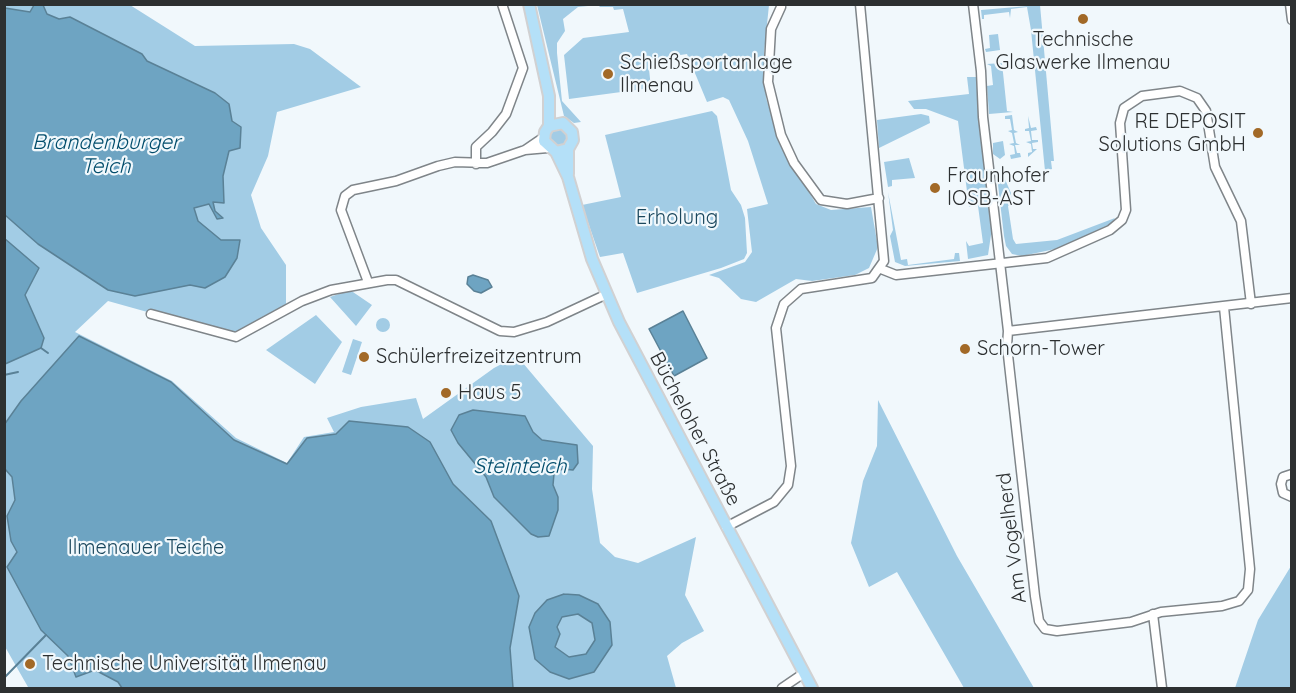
<!DOCTYPE html>
<meta charset="utf-8">
<style>
body{margin:0}
#map{position:relative;width:1296px;height:693px;overflow:hidden;background:#f1f8fc;font-family:Quicksand,sans-serif}
canvas{display:block}
.frame{position:absolute;inset:0;border:6px solid #2d3031;pointer-events:none}
</style>
<div id="map">
<canvas width="1296" height="693"></canvas>
<div class="frame"></div>
</div>
<script>
const context = document.querySelector('canvas').getContext('2d');
context.lineJoin = 'round';
function fill(path, color) {
  context.fillStyle = color;
  context.fill(path, 'evenodd');
}
function poly(rows) {
  const path = new Path2D();
  for (const r of rows) {
    if (r.length === 3) {
      path.moveTo(r[0] + r[2], r[1]);
      path.arc(r[0], r[1], r[2], 0, 2 * Math.PI);
      continue;
    }
    path.moveTo(r[0], r[1]);
    for (let i = 2; i < r.length; i += 2) path.lineTo(r[i], r[i + 1]);
  }
  return path;
}
function strokePath(path, color, width, dash) {
  context.strokeStyle = color;
  context.lineWidth = width;
  context.lineCap = dash ? 'butt' : 'round';
  context.setLineDash(dash || []);
  context.stroke(path);
}
function label(font, color, halo, rows, align = 'center') {
  context.font = font + ' Quicksand,sans-serif';
  context.lineWidth = 4.5;
  context.setLineDash([]);
  context.textBaseline = 'middle';
  context.strokeStyle = halo;
  context.fillStyle = color;
  for (const [text, x, y, turn = 0] of rows) {
    context.save();
    context.translate(x, y);
    context.rotate((+turn || 0) * Math.PI / 180);
    context.textAlign = isNaN(turn) ? turn : align;
    if (halo) context.strokeText(text, 0, 0);
    context.fillText(text, 0, 0);
    context.restore();
  }
}
fill(poly([
 [4,5,130,5,195,46,294,44,310,49,361,87,277,112,268,156,251,195,261,228,286,265,286,304,239,332,226,334,108,301,75,332,172,381,236,438,287,463,304,437,334,432,327,418,361,407,416,398,423,419,494,368,517,356,593,446,592,489,600,543,615,557,638,563,696,537,685,595,704,631,682,643,667,656,676,688,28,687,4,645],
 [537,5,769,5,764,53,766,98,780,142,816,204,831,210,871,207,878,247,869,268,855,275,812,281,796,279,756,302,741,299,719,278,709,275,745,262,752,252,747,209,768,204,748,141,729,100,723,97,707,102,687,54,648,60,651,88,569,99,564,55,583,38,629,32,623,9,614,10,613,7,600,7,598,5,578,7,563,19,565,31,557,43,557,53,562,101,581,122,574,123,564,116],
 [1040,5,1054,161,1051,161,1052,169,1045,171,1031,30,1027,7,1011,9,1010,18,1009,12,984,15,984,19,982,19,981,10],
 [998,34,1000,50,986,52,985,49,990,48,989,35],
 [1002,63,1007,111,1013,112,989,114,987,86,993,85,991,66,987,64],
 [967,77,978,77,993,234,991,235,988,255,968,259,966,241,969,246,983,243,978,206,969,207,958,121,926,109,914,109,908,101,969,94],
 [712,111,717,116,731,190,741,205,745,218,747,253,744,259,721,268,637,293,623,253,600,257,582,205,621,197,605,135],
 [921,114,929,116,930,123,879,148,877,120],
 [1012,115,1014,130,1018,132,1014,133,1016,143,1020,145,1015,145,1017,153,1020,153,1021,157,1011,159,1010,155,1015,154,1014,146,1009,144,1014,143,1012,133,1008,131,1012,130,1010,119,1005,119,1005,116],
 [1028,116,1031,128,1036,127,1037,130,1031,131,1032,140,1038,140,1038,142,1032,143,1033,149,1037,149,1028,157,1028,153,1032,152,1031,144,1026,142,1031,141,1029,131,1025,131,1025,129,1029,128],
 [558,137,9],
 [1003,141,1005,155,1000,159,993,154,993,143],
 [909,158,915,178,892,180,892,186,888,187,884,162],
 [1001,170,1011,193,1012,205,1008,206,1013,239,1016,244,1057,240,1115,218,1111,224,1060,248,1022,256,1012,254,1006,246,1004,236,997,176],
 [888,192,901,260,907,259,908,265,954,259,955,253,959,253,960,261,905,266,895,262,890,236,893,230],
 [350,290,372,305,356,326,330,297],
 [316,315,342,342,315,384,266,350],
 [383,325,7],
 [353,339,362,342,351,375,342,372],
 [878,400,957,556,1034,688,964,688,897,572,869,587,851,543,863,481,877,446],
 [1291,566,1291,688,1235,688,1258,620]
]), '#a2cce5');
const water = poly([
 [34,5,43,5,47,14,59,19,70,17,142,54,147,61,215,93,229,104,232,121,241,127,240,148,229,151,223,176,224,203,213,202,215,211,223,218,217,219,209,204,194,208,198,221,221,240,240,240,237,258,225,277,205,288,190,285,135,296,108,290,38,244,5,215,5,8,30,12,34,5],
 [4,238,39,268,25,295,44,338,41,348,5,364,4,238],
 [473,275,488,280,492,287,481,293,474,291,467,284,468,277,473,275],
 [683,311,707,358,674,376,649,329,683,311],
 [79,336,171,382,234,440,287,464,307,438,336,434,349,421,408,427,430,442,453,484,491,521,519,596,510,648,513,688,122,688,118,682,95,670,76,677,68,656,41,630,7,567,17,552,11,541,7,516,15,500,12,477,5,469,4,425,21,401,79,336],
 [473,410,525,416,533,432,542,440,577,445,578,463,573,470,562,469,554,474,553,485,558,497,558,510,549,536,538,537,531,534,494,497,486,477,458,443,451,430,459,415,473,410],
 [564,594,579,595,598,604,610,622,612,645,594,672,569,679,550,672,535,659,529,627,535,613,547,600,564,594],
 [578,614,592,623,595,640,586,654,569,657,555,647,560,634,557,627,562,617,578,614]
]);
fill(water, '#6ea4c2');
strokePath(water, '#5a8196', 1.5);
strokePath(poly([
 [41,348,48,353],
 [4,375,18,372],
 [4,678,46,635]
]), '#5a8196', 2);
const minor = poly([
 [973,4,981,71,983,117,1008,331,1007,346,1035,596,1039,621,1045,629,1057,631,1131,622,1161,612,1222,606,1239,601,1248,590,1250,569,1224,307],
 [1290,4,1292,20],
 [781,7,771,29,768,82,781,135,794,163,821,200,847,204,879,198],
 [525,150,548,148],
 [476,164,476,147,492,132,506,114,523,68,502,4],
 [881,269,896,275,1047,258,1110,230,1122,220,1126,210,1120,123,1124,108,1142,96,1180,91,1197,98,1206,111,1215,167,1241,221,1251,304],
 [368,282,341,210,345,196,353,190,396,181,438,166,455,162,487,163,525,150,544,137],
 [151,314,236,337,302,301,331,290,387,280,396,280,500,331,514,332,547,322,607,294],
 [1008,331,1292,298],
 [1292,474,1283,477,1281,484,1283,493,1292,497],
 [726,527,774,502,788,485,791,466,776,328,784,304,801,289,872,278,884,261,860,4],
 [1153,614,1162,688],
 [782,688,804,673]
]);
const major = poly([
 [529,4,549,96,549,126,545,132,544,141,556,152,568,149],
 [549,126,563,123,572,132,573,140,568,149,568,174],
 [556,152,568,177,592,259,619,322,812,688]
]);
strokePath(minor, '#7f8589', 11);
strokePath(major, '#d1d1d2', 14);
strokePath(minor, '#fff', 8);
strokePath(major, '#b4e0f8', 10);
for (const [x, y, r, color] of [
 [1083,19,6,"#a26927"],
 [608,74,6,"#a26927"],
 [1258,133,6,"#a26927"],
 [935,188,6,"#a26927"],
 [965,349,6,"#a26927"],
 [364,357,6,"#a26927"],
 [446,393,6,"#a26927"],
 [30,664,6,"#a26927"]
]) {
  const dot = new Path2D();
  dot.arc(x, y, r, 0, 2 * Math.PI);
  context.fillStyle = color;
  context.fill(dot);
  strokePath(dot, '#f1f8fc', 2);
}
label('20px', '#2d3031', '#f1f8fc', [
 ["Technische",1083,40,"center"],
 ["Glaswerke Ilmenau",1083,63,"center"],
 ["Schießsportanlage",620,63],
 ["Ilmenau",620,86],
 ["RE DEPOSIT",1246,122,"right"],
 ["Solutions GmbH",1246,145,"right"],
 ["Fraunhofer",947,176],
 ["IOSB-AST",947,199],
 ["Schorn-Tower",977,349],
 ["Schülerfreizeitzentrum",376,357],
 ["Haus 5",458,393],
 ["Technische Universität Ilmenau",42,664]
], 'left');
label('20px', '#1a475d', '#f1f8fc', [
 ["Erholung",677,218],
 ["Ilmenauer Teiche",146,548]
]);
label('20px', '#2d3031', '#f1f8fc', [
 ["Bücheloher Straße",695,429,62],
 ["Am Vogelherd",1012,538,-97]
]);
label('italic 21px', '#014c6b', '#f1f8fc', [
 ["Brandenburger",106,143],
 ["Teich",106,167],
 ["Steinteich",520,467]
]);
</script>
